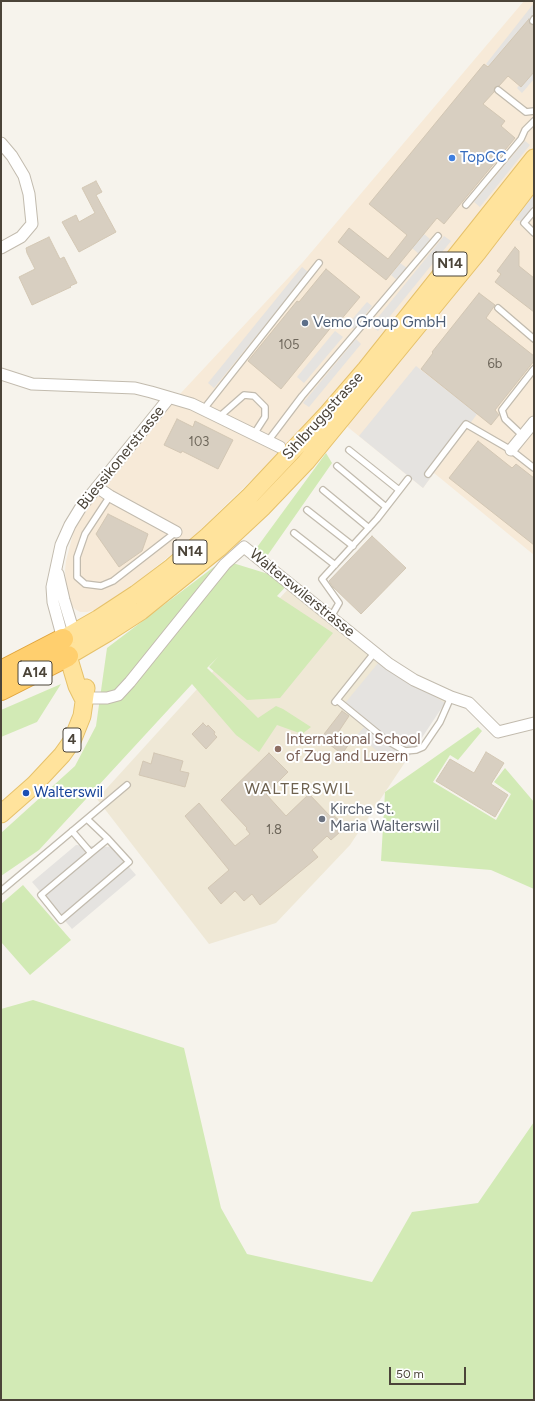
<!DOCTYPE html>
<meta charset="utf-8">
<style>
body{margin:0}
#map{position:relative;width:535px;height:1401px;overflow:hidden;background:#f6f3ec;font-family:Figtree,sans-serif}
canvas{display:block}
.frame{position:absolute;inset:0;border:2px solid #4b4439;pointer-events:none}
.scale{position:absolute;left:389px;top:1367px;width:77px;height:18px;box-sizing:border-box;border:2px solid #4b4439;border-top:0;padding-left:5px;font-size:12px;line-height:14px;white-space:nowrap;color:#4b4439;-webkit-text-stroke:3px #fff;paint-order:stroke}
</style>
<div id="map">
<canvas width="535" height="1401"></canvas>
<div class="frame"></div>
<div class="scale">50 m</div>
</div>
<script>
const context = document.querySelector('canvas').getContext('2d');
context.lineJoin = 'round';
function fill(path, color) {
  context.fillStyle = color;
  context.fill(path, 'evenodd');
}
function poly(rows) {
  const path = new Path2D();
  for (const r of rows) {
    path.moveTo(r[0], r[1]);
    for (let i = 2; i < r.length; i += 2) path.lineTo(r[i], r[i + 1]);
  }
  return path;
}
function strokePath(path, color, width, dash) {
  context.strokeStyle = color;
  context.lineWidth = width;
  context.lineCap = dash ? 'butt' : 'round';
  context.setLineDash(dash || []);
  context.stroke(path);
}
function label(font, color, halo, rows, align = 'center') {
  context.font = font + ' Figtree,sans-serif';
  context.lineWidth = 4;
  context.setLineDash([]);
  context.textBaseline = 'middle';
  context.strokeStyle = halo;
  context.fillStyle = color;
  for (const [text, x, y, turn = 0] of rows) {
    context.save();
    context.translate(x, y);
    context.rotate((+turn || 0) * Math.PI / 180);
    context.textAlign = isNaN(turn) ? turn : align;
    if (halo) context.strokeText(text, 0, 0);
    context.fillText(text, 0, 0);
    context.restore();
  }
}
fill(poly([
 [524,1,534,1,534,555,434,473,423,488,339,420,273,459,192,538,138,581,95,610,87,612,80,612,75,609,70,604,67,593,65,571,66,561,74,530,88,506,180,394,303,262]
]), '#f7ead8');
fill(poly([
 [289,588,447,699,350,845,276,923,209,944,97,799]
]), '#efe8d6');
fill(poly([
 [326,453,332,463,265,559,255,550],
 [223,560,291,581,277,596,333,633,280,698,247,700,209,667,218,657,207,668,258,718,276,706,283,709,311,727,302,734,277,725,259,752,236,735,192,684,39,850,1,876,1,833,75,766,96,726,107,648],
 [61,684,37,722,1,737,1,710],
 [478,727,482,731,458,760,450,755,433,782,496,820,511,794,494,782,505,768,534,802,534,889,491,870,381,861,385,792],
 [23,885,71,940,30,975,1,942,1,904],
 [33,1000,184,1048,221,1208,247,1254,372,1282,412,1212,478,1203,534,1122,534,1400,1,1400,1,1009]
]), '#d2eab5');
fill(poly([
 [534,3,534,16,492,69,486,64],
 [534,68,534,79,522,93,517,88],
 [525,141,530,145,480,207,474,202],
 [534,194,534,207,523,221,513,220],
 [424,234,430,239,419,254,412,248],
 [444,236,451,241,378,331,371,326],
 [400,263,407,268,397,280,391,275],
 [302,267,308,272,214,388,208,383],
 [367,302,372,306,354,329,348,324],
 [335,331,343,337,304,383,297,377],
 [356,339,361,344,309,407,303,403],
 [416,366,477,414,423,488,359,436],
 [379,662,445,703,405,763,386,759,358,734,364,727,341,708],
 [76,845,112,847,136,875,72,929,32,882]
]), '#e5e3e0');
const building = poly([
 [529,19,530,24,534,25,534,72,521,87,508,76,499,86,495,87,494,92,483,104,505,121,501,126,515,138,444,224,437,218,386,280,338,242,349,228,388,259,407,235,369,204,484,64,488,67,529,19],
 [96,181,102,192,96,195,116,232,79,252,62,222,76,215,79,222,95,213,82,188,96,181],
 [49,237,60,259,64,257,77,283,70,286,71,287,32,305,19,277,35,269,27,253,26,248,49,237],
 [515,247,519,251,519,266,534,278,534,312,495,282,501,274,497,271,515,247],
 [326,269,360,297,339,322,337,320,281,389,248,361,297,301,299,302,326,269],
 [479,293,495,305,486,318,534,356,534,361,495,410,499,415,491,425,421,369,433,353,432,352,479,293],
 [177,419,193,427,195,421,233,440,218,469,182,451,181,453,164,445,177,419],
 [478,441,512,468,516,464,534,478,534,545,449,478,478,441],
 [108,514,148,534,142,551,119,567,96,534,108,514],
 [372,536,406,568,361,614,333,587,329,581,372,536],
 [342,711,349,716,337,734,349,744,342,754,321,738,342,711],
 [203,723,207,727,208,725,215,732,214,734,217,737,206,749,192,734,203,723],
 [486,752,504,763,491,784,508,795,495,817,436,781,450,759,474,773,486,752],
 [154,753,183,761,180,771,189,773,185,787,139,775,143,761,151,764,154,753],
 [269,753,288,772,266,794,286,816,309,794,330,816,332,814,341,822,336,827,340,832,331,840,327,836,312,850,318,857,260,905,252,894,244,901,235,891,221,904,208,888,229,870,185,816,199,803,235,846,250,834,246,829,247,828,221,800,269,753]
]);
fill(building, '#d8cfc1');
strokePath(building, '#d3c7b4', 1);
const lane = poly([
 [533,21,534,19],
 [498,90,526,112,534,111],
 [466,205,521,139,525,130,534,121],
 [534,211,524,223,534,233],
 [498,308,534,339],
 [203,410,319,263],
 [219,417,244,395,254,396,265,407,265,417,254,434],
 [523,436,505,419,502,410,534,369],
 [268,441,302,396,438,236],
 [349,450,399,490],
 [337,466,386,507],
 [428,474,466,424,511,450,534,468],
 [323,490,369,528],
 [110,496,85,534,77,557,77,577,85,584,101,586,113,581,176,532],
 [307,510,353,546],
 [294,533,335,565],
 [331,617,339,603,322,579,377,519,408,479],
 [337,700,386,740,405,751,416,750,423,747,440,722,451,697],
 [335,702,375,652],
 [72,831,91,853,41,895,61,920,129,862,108,839,87,819],
 [91,853,108,839],
 [1,891,127,785]
]);
const street = poly([
 [1,143,12,156,24,176,29,194,32,224,21,237,1,248],
 [1,374,32,384,135,388,151,392,192,404,280,447],
 [511,450,534,422],
 [97,487,110,496,176,532],
 [58,574,64,600,74,633],
 [63,639,53,602,52,587,61,545,70,525,81,507,169,398],
 [83,698,107,698,118,695,130,682,225,564,244,547,389,664,414,680,451,697,469,703,498,732,534,723]
]);
const primary = poly([
 [68,656,107,633,141,611,219,548,263,507,306,462,478,252,534,179],
 [83,698,77,686,63,639,98,619,136,594,172,567,208,536,249,497,328,413,366,369,534,158],
 [1,814,34,785,62,755,72,741,82,716,86,688]
]);
const highway = poly([
 [1,671,63,639],
 [1,690,68,656]
]);
strokePath(lane, '#c2bbae', 8);
strokePath(street, '#c2bbae', 13);
strokePath(primary, '#e6c16a', 19);
strokePath(highway, '#e0a43c', 22);
strokePath(lane, '#fff', 5.5);
strokePath(street, '#fff', 11);
strokePath(primary, '#ffe39c', 17);
strokePath(highway, '#ffcf6e', 20);
for (const [x, y, r, color] of [
 [452,158,4,"#3f7fe0"],
 [305,323,4,"#5c6f8a"],
 [278,749,4,"#8d6e63"],
 [26,793,4,"#1a4fb4"],
 [322,819,4,"#6b7280"]
]) {
  const dot = new Path2D();
  dot.arc(x, y, r, 0, 2 * Math.PI);
  context.fillStyle = color;
  context.fill(dot);
  strokePath(dot, '#fff', 1.5);
}
label('13px', '#6e675b', null, [
 ["105",289,345],
 ["6b",495,364],
 ["103",199,442],
 ["1.8",274,830]
]);
for (const [x, y, w] of [
 [450,264,34],
 [190,552,34],
 [35,673,34],
 [72,740,18]
]) {
  const box = new Path2D();
  box.roundRect(x - w / 2, y - 12, w, 24, 3);
  context.fillStyle = '#fff';
  context.fill(box);
  strokePath(box, '#4b4439', 1);
}
label('bold 14px', '#4b4439', null, [
 ["N14",450,264],
 ["N14",190,552],
 ["A14",35,673],
 ["4",72,740]
]);
label('15px', '#366cbe', '#fff', [
 ["TopCC",460,158]
], 'left');
label('15px', '#4e5e75', '#fff', [
 ["Vemo Group GmbH",313,323]
], 'left');
label('15px', '#4b4439', '#fff', [
 ["Sihlbruggstrasse",323,416,-48],
 ["Büessikonerstrasse",121,458,-51],
 ["Walterswilerstrasse",302,593,39]
]);
label('15px', '#785e54', '#fff', [
 ["International School",286,740],
 ["of Zug and Luzern",286,757]
], 'left');
label('15px', '#164399', '#fff', [
 ["Walterswil",34,793]
], 'left');
label('15px', '#5b616d', '#fff', [
 ["Kirche St.",330,810],
 ["Maria Walterswil",330,827]
], 'left');
context.letterSpacing = '1px';
label('16px', '#6e6250', '#fff', [
 ["WALTERSWIL",299,789]
]);
context.letterSpacing = '0px';
</script>
